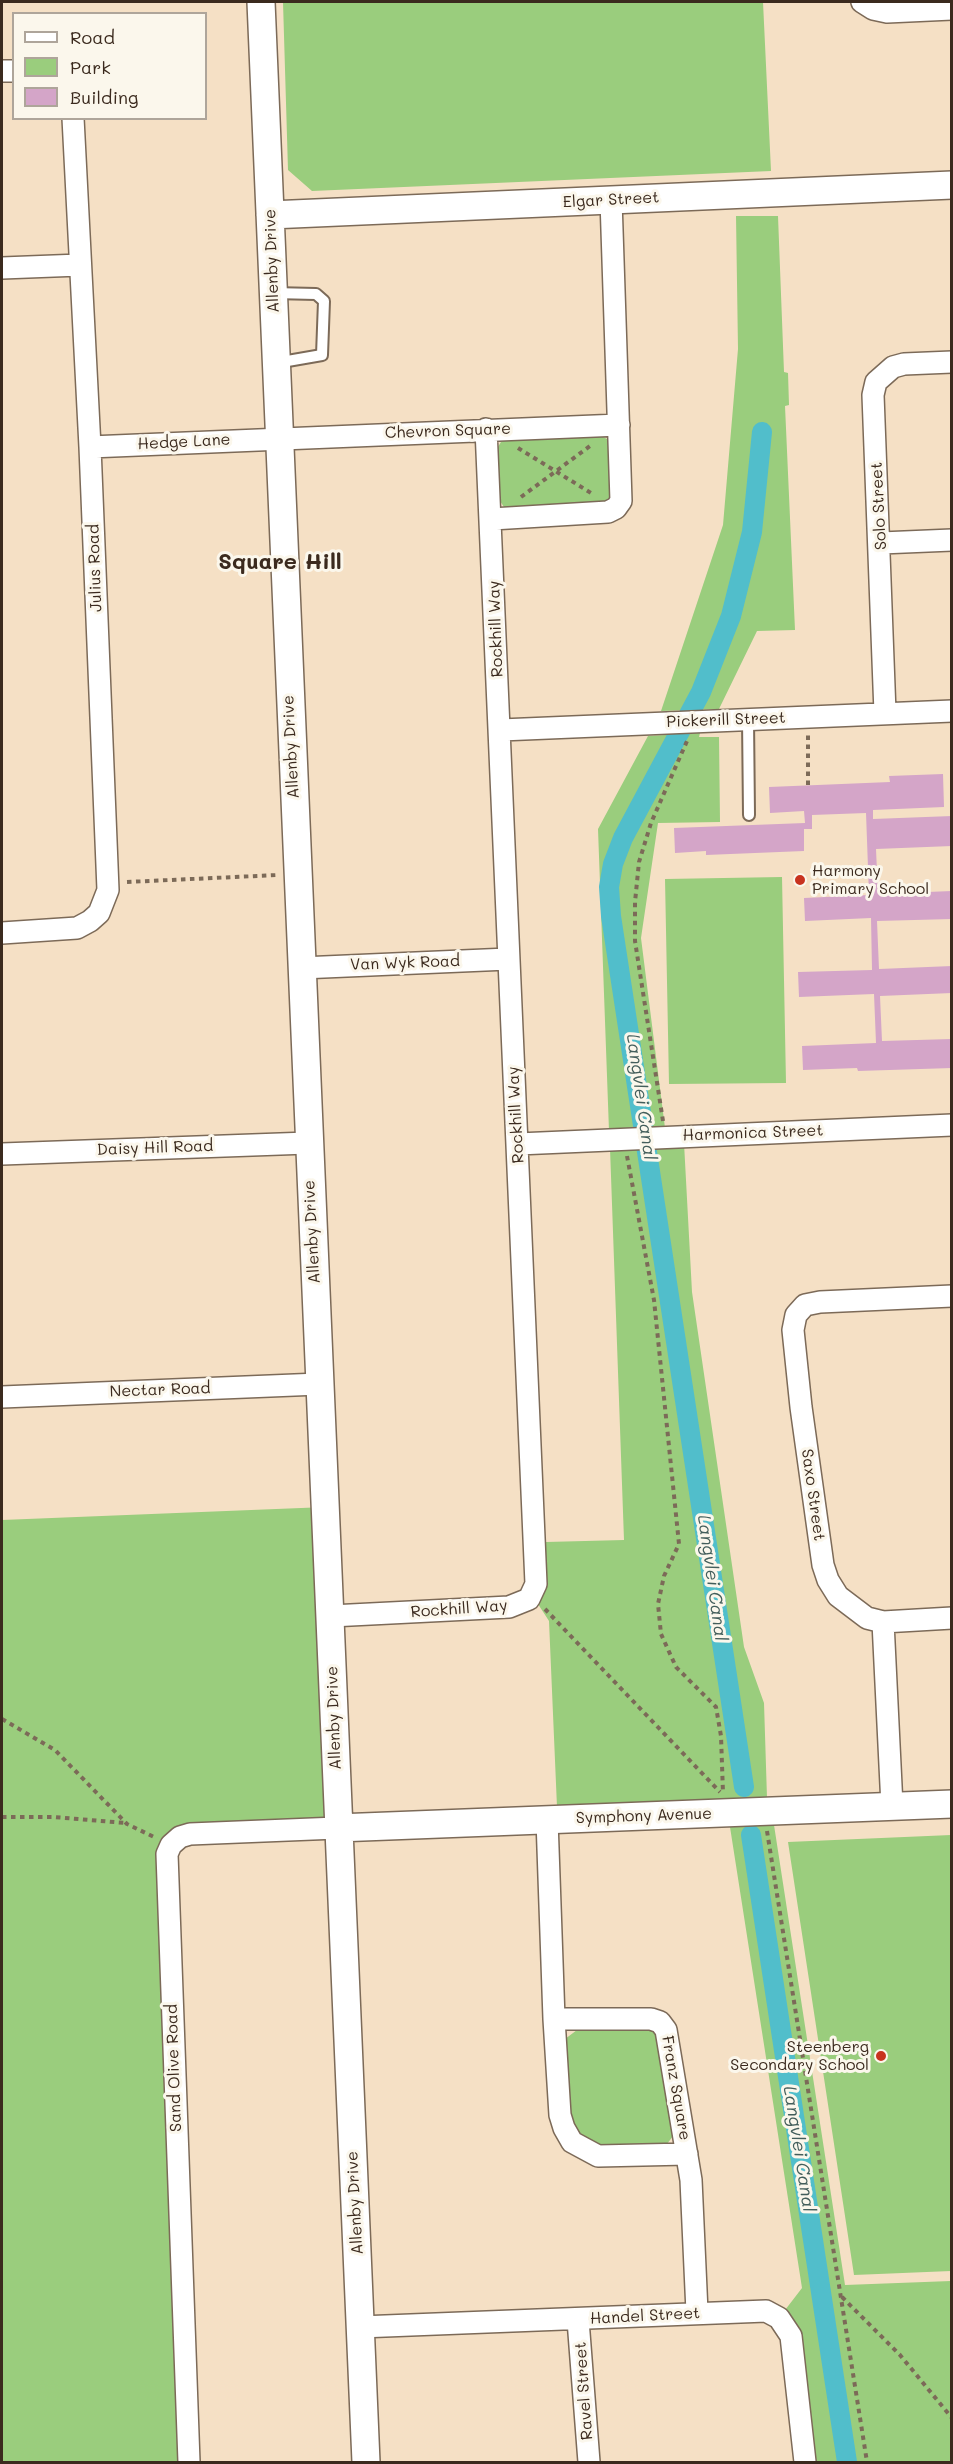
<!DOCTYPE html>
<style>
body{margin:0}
#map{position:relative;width:953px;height:2464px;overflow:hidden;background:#f5e0c5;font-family:Mali,sans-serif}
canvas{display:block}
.frame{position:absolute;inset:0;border:3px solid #3b2a1e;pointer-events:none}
.legend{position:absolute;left:12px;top:12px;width:195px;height:108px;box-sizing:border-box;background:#fbf7ec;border:2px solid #aea59a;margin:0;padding:8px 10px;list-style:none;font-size:18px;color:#3b2a1e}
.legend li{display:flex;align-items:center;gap:12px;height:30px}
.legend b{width:30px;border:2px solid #aea59a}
</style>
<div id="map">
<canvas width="953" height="2464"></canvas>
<div class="frame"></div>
<ul class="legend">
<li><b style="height:8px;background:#fff"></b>Road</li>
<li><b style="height:16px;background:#9acd7d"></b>Park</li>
<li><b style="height:16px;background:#d4a5c8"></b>Building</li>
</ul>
</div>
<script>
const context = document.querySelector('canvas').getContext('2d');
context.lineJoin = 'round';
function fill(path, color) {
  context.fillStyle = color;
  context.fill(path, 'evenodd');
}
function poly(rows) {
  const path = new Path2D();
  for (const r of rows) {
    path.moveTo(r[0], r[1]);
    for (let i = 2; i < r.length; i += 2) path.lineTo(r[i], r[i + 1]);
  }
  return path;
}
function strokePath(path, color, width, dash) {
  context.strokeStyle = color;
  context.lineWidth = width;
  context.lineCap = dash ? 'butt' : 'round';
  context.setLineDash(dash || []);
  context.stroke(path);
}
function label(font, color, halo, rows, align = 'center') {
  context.font = font + ' Mali,sans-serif';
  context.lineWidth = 6;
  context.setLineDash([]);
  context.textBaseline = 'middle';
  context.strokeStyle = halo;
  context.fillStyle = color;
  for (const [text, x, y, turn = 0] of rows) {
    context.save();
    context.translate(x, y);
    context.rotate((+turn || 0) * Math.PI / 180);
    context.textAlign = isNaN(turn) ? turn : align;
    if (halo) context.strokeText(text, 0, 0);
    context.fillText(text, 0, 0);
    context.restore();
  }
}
fill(poly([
 [283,2,763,2,771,171,312,191,288,170],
 [736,216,778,216,784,372,788,373,789,405,785,406,795,630,757,631,719,709,661,711,723,525,738,349],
 [597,434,607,439,612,448,614,491,610,501,602,507,517,510,504,507,498,498,496,450,501,442,512,437],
 [700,733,699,737,719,737,720,822,658,823,641,938,665,1128,609,1131,598,829,648,736],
 [782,877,786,1083,669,1084,665,879],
 [684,1143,692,1292,744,1647,764,1703,767,1798,557,1807,549,1621,538,1604,544,1592,546,1542,624,1540,610,1148],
 [326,1507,337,1828,171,1845,189,2462,2,2462,2,1520],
 [774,1825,845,2285,951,2281,951,2462,810,2462,782,2314,802,2288,730,1827],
 [951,1835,951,2271,854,2275,788,1842],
 [648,2027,656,2030,673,2136,667,2144,605,2151,570,2130,565,2039,577,2030]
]), '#9acd7d');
strokePath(poly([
 [744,1787,611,916,609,887,613,864,623,838,701,692,731,616,752,532,762,432],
 [751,1835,847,2462]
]), '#51becb', 20);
fill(poly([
 [943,774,944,807,873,810,873,819,952,816,952,846,876,849,878,894,952,891,952,919,877,921,879,969,952,966,952,993,880,996,882,1041,952,1039,952,1068,858,1071,857,1068,803,1070,802,1046,876,1043,874,994,799,997,798,972,872,970,871,918,805,921,804,898,869,895,866,813,812,815,812,829,804,829,804,851,706,855,706,851,675,853,674,828,805,823,804,811,770,813,769,787,890,782,889,776]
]), '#d4a5c8');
const service = poly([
 [273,293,316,294,324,301,322,355,276,363],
 [748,719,749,815]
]);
const minor = poly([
 [862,2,873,9,887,12,952,9],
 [2,71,14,71],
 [2,268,80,265],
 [90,447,619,425],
 [492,519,608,512,616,508,621,501,611,200],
 [881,543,952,540],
 [885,713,873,395,876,382,893,367,904,364,952,362],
 [501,730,952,711],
 [2,933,77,928,90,921,99,913,108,890,90,447,73,118],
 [301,968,508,959],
 [518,1144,952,1125],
 [2,1154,308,1143],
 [952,1296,820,1302,805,1305,796,1315,793,1330,801,1407,823,1565,828,1580,838,1596,867,1618,883,1622,952,1618],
 [2,1397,319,1384],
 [331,1616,509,1607,529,1599,536,1584,486,429],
 [883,1622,892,1806],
 [547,1820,554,2019,560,2115,564,2128,572,2142,598,2156,687,2154],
 [554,2019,651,2019,660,2022,666,2030,691,2180,697,2312],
 [578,2320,589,2462],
 [360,2327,766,2311,779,2318,791,2336,805,2462],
 [189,2462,167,1854,171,1845,180,1837,190,1834,337,1828]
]);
const tertiary = poly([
 [261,2,366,2462],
 [270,215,952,185],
 [337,1828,952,1804]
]);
strokePath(service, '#7c6a58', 14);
strokePath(minor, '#7c6a58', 24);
strokePath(tertiary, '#7c6a58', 30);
strokePath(poly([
 [518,448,591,493],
 [521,497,590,446],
 [808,785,808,735],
 [127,882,278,875],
 [663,1121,635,941,635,902,639,862,651,823,687,741],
 [627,1156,654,1300,679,1544,664,1576,658,1604,661,1634,676,1667,716,1707,721,1736,723,1793],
 [545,1609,720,1792],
 [2,1719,55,1750,127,1824,154,1837],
 [2,1817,54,1817,126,1823],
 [767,1831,867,2462],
 [842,2297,900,2355,952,2418]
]), '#7c6a58', 4, [4.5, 4.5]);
strokePath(service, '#fff', 10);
strokePath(minor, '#fff', 21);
strokePath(tertiary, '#fff', 27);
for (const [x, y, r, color] of [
 [800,880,6,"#c8321e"],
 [881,2056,6,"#c8321e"]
]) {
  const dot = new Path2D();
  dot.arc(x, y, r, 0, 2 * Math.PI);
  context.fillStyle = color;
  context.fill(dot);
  strokePath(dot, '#fbf7ec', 2);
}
label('16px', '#3b2a1e', '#fbf7ec', [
 ["Elgar Street",611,200,-3],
 ["Allenby Drive",272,261,-92],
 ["Chevron Square",448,431,-2],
 ["Hedge Lane",184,442,-3],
 ["Solo Street",879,506,-93],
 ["Julius Road",95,568,-92],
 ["Rockhill Way",496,629,-92],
 ["Pickerill Street",726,720,-2],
 ["Allenby Drive",291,747,-93],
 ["Van Wyk Road",405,963,-2],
 ["Rockhill Way",516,1115,-93],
 ["Harmonica Street",753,1133,-2],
 ["Daisy Hill Road",155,1148,-2],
 ["Allenby Drive",312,1232,-93],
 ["Nectar Road",160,1390,-2],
 ["Saxo Street",813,1495,82],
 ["Rockhill Way",459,1609,-4],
 ["Allenby Drive",334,1718,-92],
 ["Symphony Avenue",644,1816,-2],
 ["Sand Olive Road",174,2068,-92],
 ["Franz Square",676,2088,80],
 ["Allenby Drive",355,2203,-93],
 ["Handel Street",645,2316,-3],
 ["Ravel Street",584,2391,-94]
]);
label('16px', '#3b2a1e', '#fbf7ec', [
 ["Harmony",812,871],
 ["Primary School",812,889],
 ["Steenberg",869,2047,"right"],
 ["Secondary School",869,2065,"right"]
], 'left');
label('italic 18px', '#435e5b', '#fbf7ec', [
 ["Langvlei Canal",641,1097,82],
 ["Langvlei Canal",712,1578,82],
 ["Langvlei Canal",799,2149,81]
]);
label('bold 22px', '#3b2a1e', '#fbf7ec', [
 ["Square Hill",280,562]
]);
</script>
